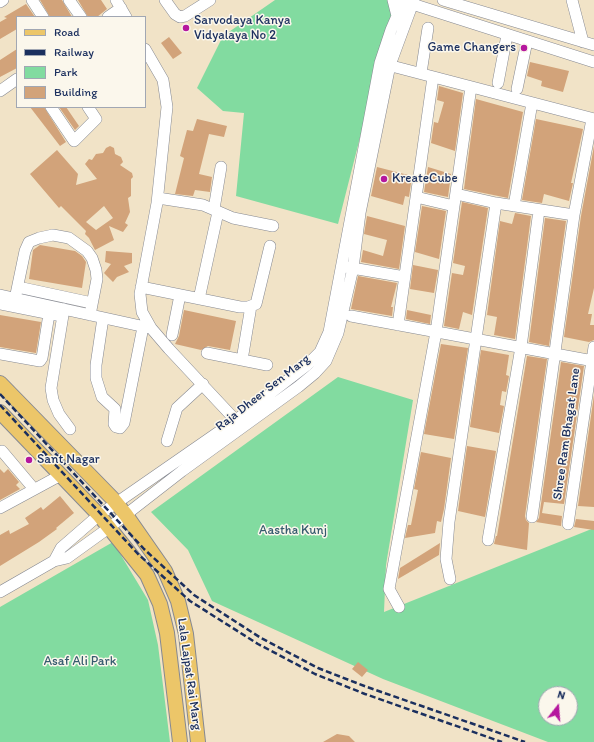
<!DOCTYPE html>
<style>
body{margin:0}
#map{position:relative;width:594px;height:742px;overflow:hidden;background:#f1e3c7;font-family:Itim,sans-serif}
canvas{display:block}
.legend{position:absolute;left:16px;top:16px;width:130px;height:92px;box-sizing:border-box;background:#fbf7ec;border:1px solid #a1a7b3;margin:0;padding:5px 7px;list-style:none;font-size:12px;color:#1b2f5e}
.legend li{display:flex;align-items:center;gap:8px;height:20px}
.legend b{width:20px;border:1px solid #a1a7b3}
.north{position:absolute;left:538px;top:686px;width:40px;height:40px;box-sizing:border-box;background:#fbf7ec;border:1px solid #a1a7b3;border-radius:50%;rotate:17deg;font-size:11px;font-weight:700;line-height:16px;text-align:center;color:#1b2f5e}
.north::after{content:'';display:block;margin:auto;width:14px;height:18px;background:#b5179e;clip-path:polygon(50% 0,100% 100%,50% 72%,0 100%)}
</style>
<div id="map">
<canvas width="594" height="742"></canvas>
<ul class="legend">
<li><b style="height:5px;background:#ecc669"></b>Road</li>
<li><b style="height:5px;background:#1b2f5e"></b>Railway</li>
<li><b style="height:11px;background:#82dba0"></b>Park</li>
<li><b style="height:11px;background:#d2a37a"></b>Building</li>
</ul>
<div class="north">N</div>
</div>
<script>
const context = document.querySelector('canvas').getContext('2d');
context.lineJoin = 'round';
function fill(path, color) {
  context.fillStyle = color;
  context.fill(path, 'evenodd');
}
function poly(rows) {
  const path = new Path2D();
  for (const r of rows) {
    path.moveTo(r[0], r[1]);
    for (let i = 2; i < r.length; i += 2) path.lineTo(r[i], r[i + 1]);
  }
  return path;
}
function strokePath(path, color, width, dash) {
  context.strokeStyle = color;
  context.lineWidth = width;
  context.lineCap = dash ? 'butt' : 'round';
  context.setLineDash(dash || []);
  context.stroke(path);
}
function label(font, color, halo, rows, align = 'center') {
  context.font = font + ' Itim,sans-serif';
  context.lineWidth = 3;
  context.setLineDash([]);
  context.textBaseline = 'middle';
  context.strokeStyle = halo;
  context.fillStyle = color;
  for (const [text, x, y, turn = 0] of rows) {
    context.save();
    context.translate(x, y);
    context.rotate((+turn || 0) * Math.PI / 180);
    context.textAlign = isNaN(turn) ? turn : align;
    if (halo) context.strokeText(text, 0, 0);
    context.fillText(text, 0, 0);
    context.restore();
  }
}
fill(poly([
 [275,0,395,0,338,224,236,196,244,113,223,111,197,88,223,36],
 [338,377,413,400,386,565,384,612,594,528,594,742,548,742,383,679,212,601,188,550,151,512],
 [546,694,570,694,570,718,546,718],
 [113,542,148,600,158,645,170,742,0,742,0,607]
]), '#82dba0');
fill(poly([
 [40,0,62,0,72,17,50,17],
 [78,0,101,0,107,9,97,17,88,17],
 [26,4,35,17,17,17,17,29,0,39,0,22,7,18,4,17],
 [169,37,182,53,173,59,161,43],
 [17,49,17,68,0,77,0,60],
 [530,62,569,71,563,92,541,86,542,81,527,76],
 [439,86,463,93,455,151,431,143,434,122,438,123,444,102,437,100],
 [476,99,523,112,508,198,464,189],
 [30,107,44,107,66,142,60,146],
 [59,107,66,107,79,126,75,130],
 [197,119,227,126,224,137,209,134,199,174,212,177,210,192,195,190,193,196,175,194,184,158,180,156,187,130,193,131],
 [536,119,583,129,571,183,573,183,569,201,544,194,542,203,522,200],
 [110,146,114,148,115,154,121,157,123,162,120,165,132,173,133,177,131,179,131,196,128,198,130,212,125,223,128,225,123,232,109,226,114,240,95,250,89,238,85,234,86,231,61,206,59,208,30,174,57,150,78,174,76,185,97,179,85,164,89,159,92,160,96,154,103,153,106,148],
 [104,206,113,218,96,230,86,222],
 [594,146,594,288,588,314,592,314,590,325,594,325,594,340,589,342,564,337,581,216],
 [377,167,412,176,409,197,405,196,403,205,371,196],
 [428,167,451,174,448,197,424,192],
 [462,202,488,208,472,315,463,312,459,329,444,326,452,273,463,275,465,266,453,263],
 [422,206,446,211,439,259,415,252],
 [515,213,531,216,515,339,494,335,497,317,487,315,500,221,512,224],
 [367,216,405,226,399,269,361,262,363,250,383,256,387,240,364,234],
 [545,218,566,221,549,346,529,342],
 [40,245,75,251,82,256,86,262,82,288,29,279,33,250],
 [106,251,132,253,132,263,124,266,129,272,117,277,113,282,104,273,111,264,105,262],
 [413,265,438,270,434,293,410,289],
 [358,276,397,283,391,307,393,307,392,316,351,309],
 [184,310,236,321,230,350,208,346,201,350,175,344,179,336],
 [407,310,431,315,430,324,406,319],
 [0,315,41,322,36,353,0,347],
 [441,344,468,348,454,439,424,434],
 [481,350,509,355,506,375,509,376,506,392,502,391,500,405,504,406,499,433,470,427],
 [527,356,547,359,525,516,526,520,529,523,527,550,494,544,496,536,497,536],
 [561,362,584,366,564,504,544,502,542,513,562,516,561,526,536,522,539,518],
 [594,395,594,507,578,506],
 [467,446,496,451,485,517,458,511],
 [421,452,451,458,444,509,441,522,437,521,435,533,405,538,408,525,411,525,418,490,414,489],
 [0,469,4,473,8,469,19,482,16,485,20,489,0,500],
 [60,496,74,513,56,528,57,529,39,542,0,566,0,535,9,530,10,534,29,524,25,518,41,507,43,510],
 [576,519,594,521,594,530,574,527],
 [440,543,439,555,398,579,400,568],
 [358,662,368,670,362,677,352,669],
 [337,734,349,736,355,742,323,742]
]), '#d2a37a');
const minor = poly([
 [32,0,43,17],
 [69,0,81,17],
 [116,0,126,17],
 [165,0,175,14,180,17,185,16,210,0],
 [393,0,397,16],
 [443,0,594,45],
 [572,0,583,42],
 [0,2,3,0],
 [406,2,594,62],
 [108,17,121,8],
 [145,49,163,80,167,107,157,203,140,294,142,312,151,328,169,349,241,426],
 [384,64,594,119],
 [421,73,428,28],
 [498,83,507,35],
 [517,89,527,41],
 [0,91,17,79],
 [51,107,74,141,96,119,88,107],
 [456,194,496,203,574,215],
 [416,197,454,206],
 [158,198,203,205,233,218,273,226],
 [514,206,532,103],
 [214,209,221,167],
 [346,267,405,277],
 [18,287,92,303],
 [141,287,240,307,248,307,256,304,270,246],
 [0,295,150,328],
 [15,299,25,251,29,242,39,238,53,235,69,238,87,251,92,258,96,270,97,279,90,315],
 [199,299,218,212],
 [0,304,56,315],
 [64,309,51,388,53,400,59,414,70,429],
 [351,316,594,361],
 [103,318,96,365,96,378,102,397,115,409,114,424,116,427,120,428,124,423,143,327],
 [398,325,433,77],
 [172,335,180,295],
 [207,353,267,365],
 [0,354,40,361,42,358,49,314],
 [242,360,251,306],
 [167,441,177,408,203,384],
 [2,451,34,489],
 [0,508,61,475],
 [532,517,574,215,592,119],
 [568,524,594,347],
 [488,540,521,347,539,210],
 [54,561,67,558,110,527,182,471,298,387,315,373,326,361,338,333,353,268,360,213,390,65,414,0],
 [450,579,446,559,449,522,496,203],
 [0,592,54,561,61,548,99,515,236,420,306,366,320,352,329,332,380,63,391,30,404,0],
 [399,607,389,589,436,332,471,87]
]);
const major = poly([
 [0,383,113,499,126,515,165,571,178,601,186,634,198,742],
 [0,412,99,515,147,575,160,604,167,633,180,742]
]);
strokePath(minor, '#868992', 12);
strokePath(major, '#868992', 16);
strokePath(minor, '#fff', 11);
strokePath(major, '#ecc669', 14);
strokePath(poly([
 [0,394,144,549,194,595,261,638,318,668,367,687,525,742],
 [0,405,138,554,190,601,258,644,315,674,365,694,502,742]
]), '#1b2f5e', 2.5, [6, 3]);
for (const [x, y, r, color] of [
 [186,28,4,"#b5179e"],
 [524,48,4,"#b5179e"],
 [384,179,4,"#b5179e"],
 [29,460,4,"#b5179e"]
]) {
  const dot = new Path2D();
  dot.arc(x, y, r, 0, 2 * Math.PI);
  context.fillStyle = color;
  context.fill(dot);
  strokePath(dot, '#fbf7ec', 1.5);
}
label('13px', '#1b2f5e', '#fbf7ec', [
 ["Sarvodaya Kanya",194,21],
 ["Vidyalaya No 2",194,36],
 ["Game Changers",516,48,"right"],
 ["KreateCube",392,179],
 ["Sant Nagar",37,460]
], 'left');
label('13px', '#1b2f5e', '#fbf7ec', [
 ["Raja Dheer Sen Marg",263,393,-38],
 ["Shree Ram Bhagat Lane",567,434,-82],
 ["Lala Lajpat Rai Marg",189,674,82]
]);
label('13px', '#355a6e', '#fbf7ec', [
 ["Aastha Kunj",293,531],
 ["Asaf Ali Park",80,662]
]);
</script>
